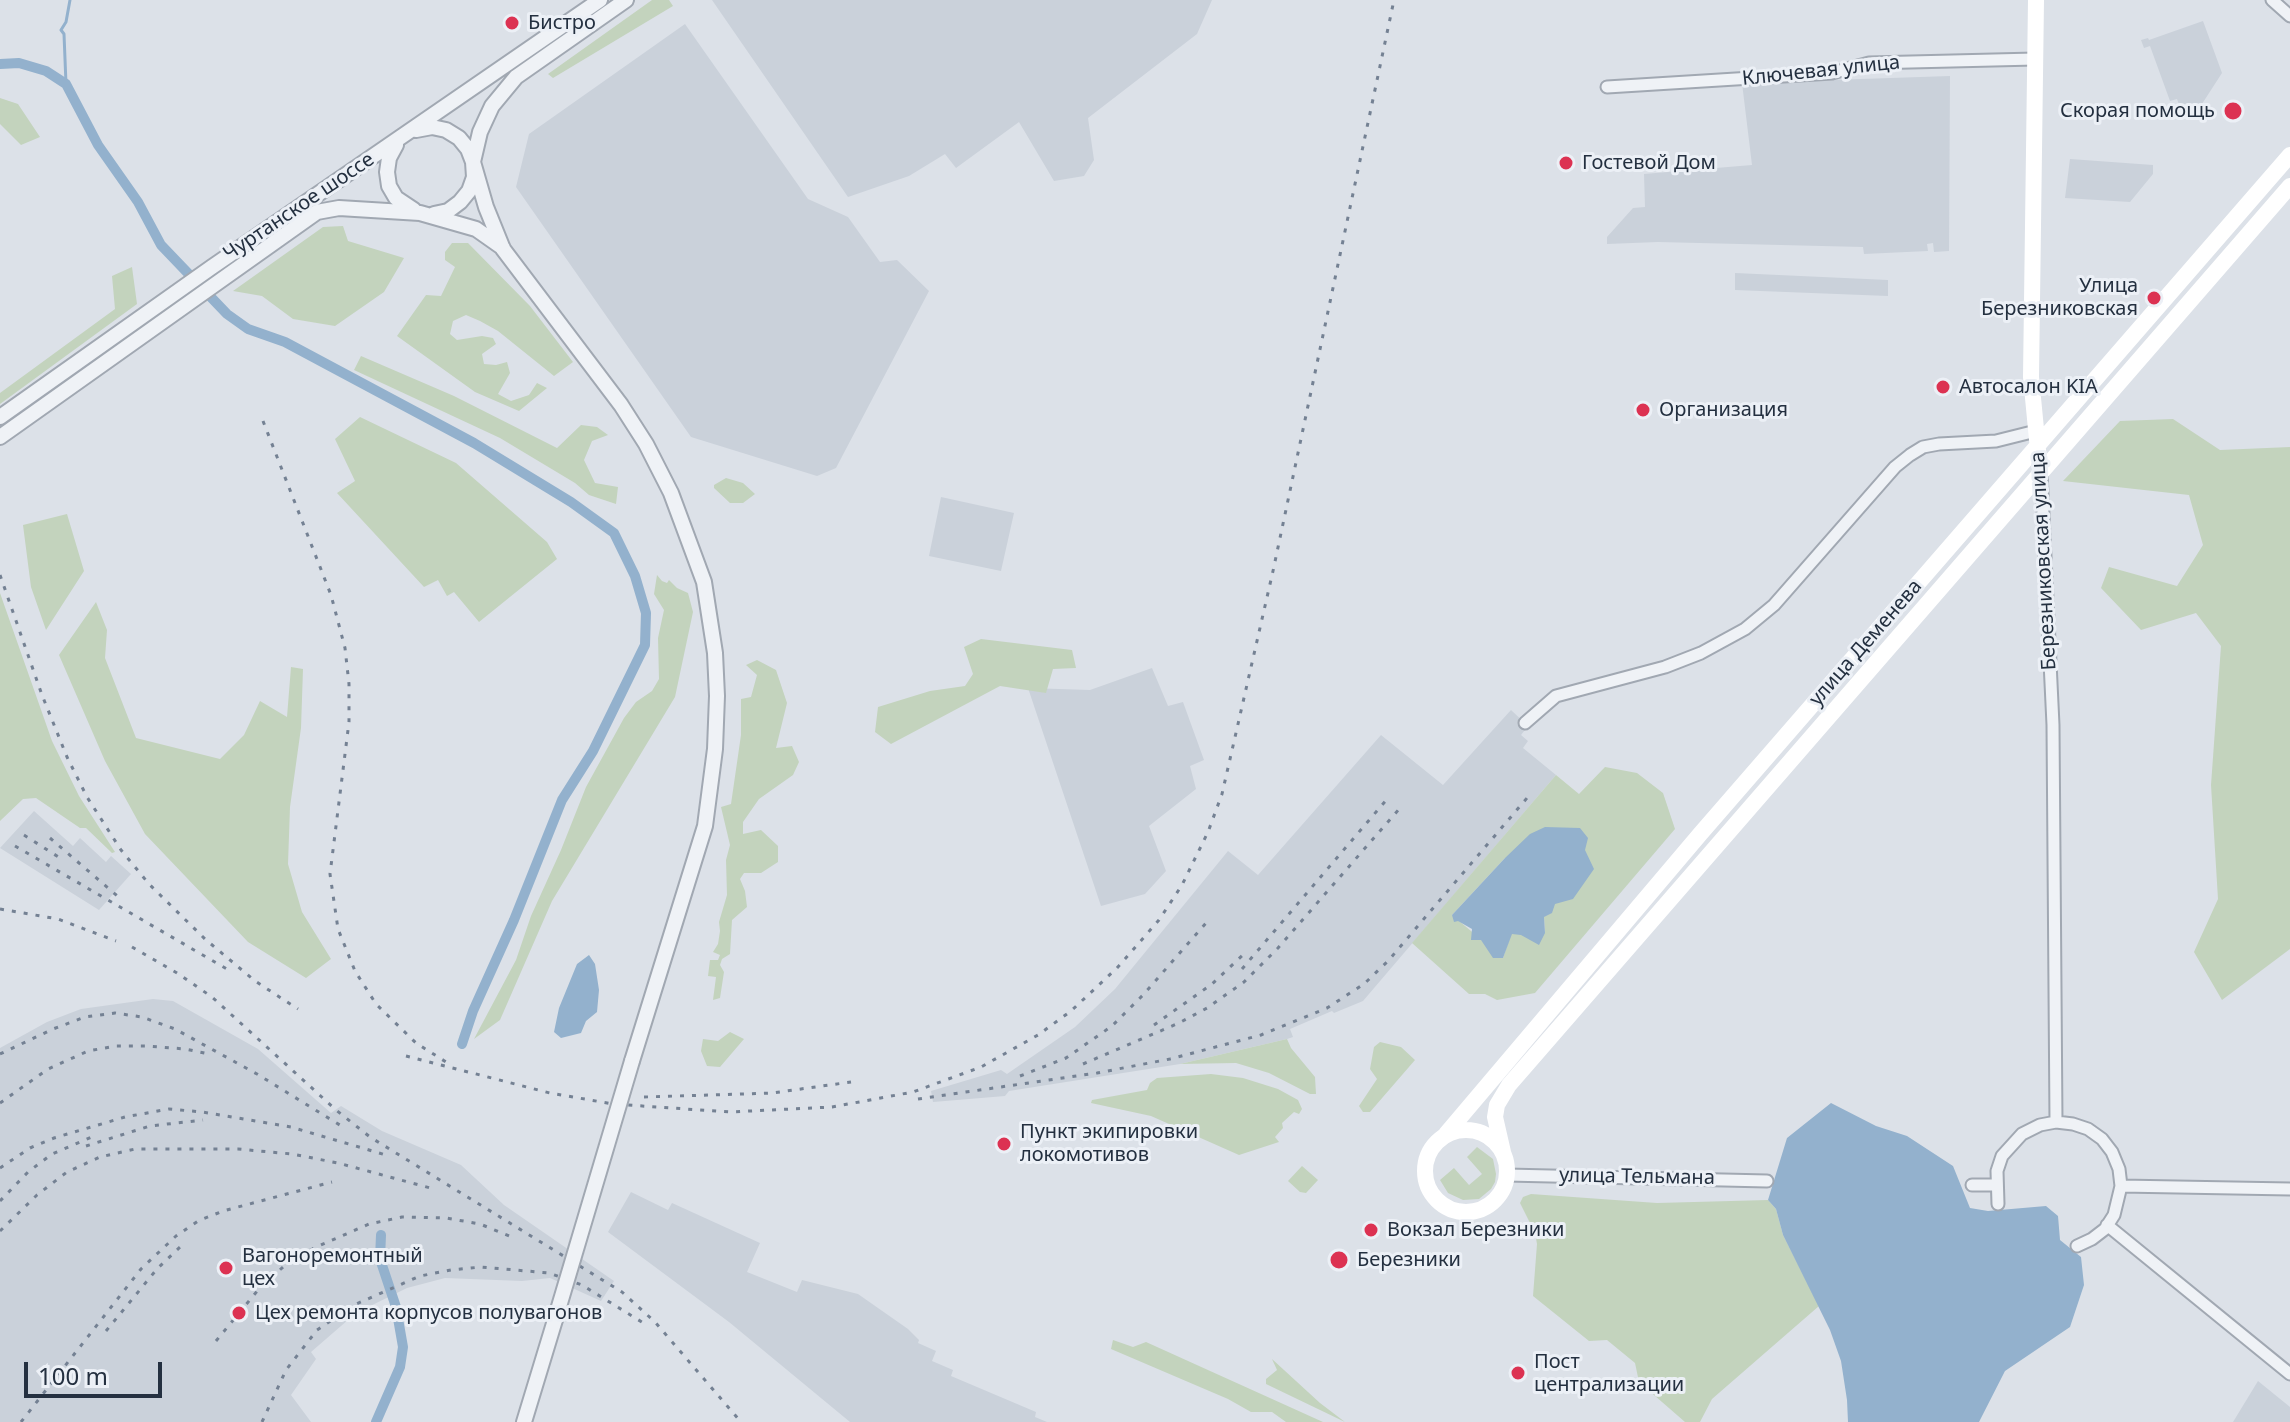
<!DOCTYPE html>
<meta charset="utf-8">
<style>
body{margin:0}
#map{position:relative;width:2290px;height:1422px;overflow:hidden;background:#dce1e8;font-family:"Noto Sans",sans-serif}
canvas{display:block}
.scale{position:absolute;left:24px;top:1362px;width:138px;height:36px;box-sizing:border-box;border:4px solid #243040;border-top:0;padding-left:10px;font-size:24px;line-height:28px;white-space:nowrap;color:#243040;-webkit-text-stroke:6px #ecf0f6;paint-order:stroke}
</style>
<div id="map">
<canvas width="2290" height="1422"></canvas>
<div class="scale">100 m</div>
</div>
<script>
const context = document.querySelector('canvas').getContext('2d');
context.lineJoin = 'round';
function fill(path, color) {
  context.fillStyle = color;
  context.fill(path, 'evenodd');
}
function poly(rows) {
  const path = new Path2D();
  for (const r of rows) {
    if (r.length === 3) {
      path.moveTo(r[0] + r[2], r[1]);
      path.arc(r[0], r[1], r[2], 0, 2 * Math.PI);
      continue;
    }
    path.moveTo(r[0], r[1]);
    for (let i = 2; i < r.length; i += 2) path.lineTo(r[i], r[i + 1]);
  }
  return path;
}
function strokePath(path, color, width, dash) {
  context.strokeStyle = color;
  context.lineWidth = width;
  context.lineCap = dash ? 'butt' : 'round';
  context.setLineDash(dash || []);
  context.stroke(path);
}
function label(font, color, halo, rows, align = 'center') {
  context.font = font + ' "Noto Sans",sans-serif';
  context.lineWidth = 6;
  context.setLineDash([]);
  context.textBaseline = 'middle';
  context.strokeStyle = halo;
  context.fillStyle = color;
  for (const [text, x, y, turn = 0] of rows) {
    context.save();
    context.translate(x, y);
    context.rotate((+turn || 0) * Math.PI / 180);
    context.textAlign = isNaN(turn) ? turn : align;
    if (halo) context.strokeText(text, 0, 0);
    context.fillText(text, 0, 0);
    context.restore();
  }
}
fill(poly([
 [712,0,1212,0,1197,34,1088,118,1094,160,1084,176,1054,181,1019,122,956,168,945,154,909,176,848,197],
 [2203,21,2222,73,2200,107,2182,113,2177,99,2170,101,2150,46,2144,48,2141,40,2148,38,2149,40],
 [685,24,808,199,848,217,880,262,897,260,929,291,836,468,817,476,691,437,516,187,529,134],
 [1950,76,1949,251,1934,252,1933,243,1927,244,1928,251,1864,254,1863,247,1658,242,1607,244,1607,237,1633,208,1645,207,1644,174,1752,165,1742,83],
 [2070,159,2153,165,2153,174,2130,202,2065,198],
 [1735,273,1888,280,1888,296,1735,290],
 [941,497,1014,513,1001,571,929,556],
 [1152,668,1168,706,1183,702,1204,760,1190,766,1196,789,1149,826,1166,871,1145,894,1101,906,1028,688,1090,690],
 [1511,710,1528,726,1521,735,1528,741,1523,748,1556,775,1363,1001,1334,1013,1332,1011,1290,1029,1293,1037,1287,1039,1180,1064,1009,1091,1005,1096,933,1102,931,1091,1001,1070,1007,1074,1075,1027,1115,989,1228,851,1258,875,1381,735,1443,785],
 [34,811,73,846,80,838,106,862,111,856,131,874,99,910,0,848],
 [153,999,173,1001,258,1049,331,1113,341,1106,382,1131,461,1165,504,1205,614,1281,601,1301,550,1278,522,1281,445,1278,407,1288,356,1313,311,1352,316,1359,291,1395,311,1422,0,1422,0,1048,47,1022,81,1009],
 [631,1192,668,1210,672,1203,760,1243,747,1272,797,1292,802,1280,858,1294,908,1329,919,1340,918,1343,936,1351,932,1361,953,1370,951,1376,1036,1412,1035,1417,1047,1422,850,1422,729,1322,608,1232],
 [2258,1381,2290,1407,2290,1422,2233,1422]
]), '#cad1da');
fill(poly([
 [652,0,669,0,673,6,553,78,548,74],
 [0,98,18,104,40,137,21,145,0,124],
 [343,226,348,241,404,258,384,292,335,326,293,319,262,296,233,291,323,227],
 [452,243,468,243,530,306,573,362,554,376,498,331,480,321,466,315,453,321,450,334,457,340,482,336,493,338,496,344,482,354,484,364,496,365,507,362,510,373,498,394,511,401,529,395,537,383,547,388,519,411,475,392,397,336,426,295,441,296,455,267,445,260,445,252],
 [132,267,137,304,0,404,0,393,115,309,112,276],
 [361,356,454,396,557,448,581,425,597,427,608,435,592,441,584,460,595,483,618,487,616,504,589,495,575,483,500,438,354,370],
 [360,417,456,463,547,542,557,559,479,622,454,592,447,596,438,580,424,587,337,493,355,481,335,439],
 [2173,419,2220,450,2290,447,2290,949,2222,1000,2194,952,2218,899,2211,785,2221,646,2196,613,2141,630,2101,588,2109,567,2177,586,2203,545,2189,495,2063,481,2120,421],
 [726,478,743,483,755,494,743,503,730,503,714,488,714,485],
 [67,514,84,571,46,630,31,587,23,525],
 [657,575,662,581,667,583,669,580,677,588,688,593,693,612,675,697,552,901,500,1020,474,1039,516,960,531,916,561,850,586,787,624,718,636,702,652,691,659,679,658,638,664,610,654,594],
 [0,593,52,741,79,796,115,852,112,853,86,828,80,828,36,798,23,799,0,821],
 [96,602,107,630,105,658,136,738,220,759,244,735,260,701,287,717,291,667,303,669,301,728,290,807,288,864,302,912,331,959,306,978,248,942,145,834,105,761,59,655],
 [981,639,1072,650,1076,668,1053,669,1046,693,1000,686,891,744,875,732,878,707,930,691,965,686,973,674,964,647],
 [757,660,776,670,787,703,776,748,792,746,799,762,793,775,759,799,743,822,743,834,761,830,778,846,778,862,761,873,744,873,740,879,745,891,747,907,732,920,730,954,722,959,720,965,724,972,720,998,713,1000,716,977,708,976,710,960,718,960,720,955,713,952,718,944,720,931,719,922,727,895,726,860,730,845,721,807,731,804,741,735,741,699,751,697,757,675,746,665],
 [1605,767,1637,773,1663,793,1675,829,1535,993,1497,1000,1485,994,1469,994,1412,943,1556,775,1579,794],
 [1505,858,1544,917,1545,933,1511,934,1503,958,1452,915],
 [730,1032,744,1039,720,1067,707,1066,701,1051,703,1039,718,1041],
 [1287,1039,1291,1048,1315,1077,1316,1094,1310,1094,1269,1073,1236,1063,1180,1064],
 [1380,1042,1401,1047,1415,1060,1370,1112,1363,1112,1359,1106,1377,1079,1370,1069,1374,1047],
 [1211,1074,1243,1078,1278,1089,1298,1100,1302,1109,1299,1114,1294,1112,1282,1123,1283,1128,1275,1137,1279,1142,1239,1155,1151,1116,1091,1103,1092,1100,1147,1090,1150,1083,1157,1078],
 [1477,1147,1493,1159,1496,1174,1495,1182,1491,1189,1479,1199,1463,1200,1448,1193,1440,1180,1454,1168,1469,1185,1482,1174,1467,1157],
 [1302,1166,1318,1180,1306,1193,1300,1192,1288,1181],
 [1531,1194,1657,1203,1768,1200,1776,1209,1783,1235,1819,1306,1712,1399,1700,1422,1685,1422,1639,1382,1635,1363,1607,1340,1589,1341,1533,1296,1537,1244,1535,1233,1520,1203,1523,1197],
 [1113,1340,1133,1347,1146,1342,1323,1422,1286,1422,1272,1412,1251,1412,1228,1399,1111,1349],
 [1272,1359,1320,1403,1345,1422,1266,1384,1266,1379,1277,1370]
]), '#c3d3bd');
fill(poly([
 [1545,827,1580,828,1588,838,1585,850,1594,869,1573,899,1555,904,1552,913,1544,917,1545,933,1539,945,1521,935,1512,934,1503,958,1493,958,1481,940,1471,940,1472,929,1458,921,1454,922,1452,915,1505,858,1530,834],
 [589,955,595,964,599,990,597,1012,586,1021,581,1033,561,1038,554,1032,559,1008,577,964],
 [1831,1103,1876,1126,1907,1136,1953,1166,1970,1208,1988,1211,2046,1206,2058,1216,2060,1240,2081,1257,2084,1285,2070,1327,2005,1371,1979,1422,1848,1422,1847,1400,1841,1361,1830,1330,1783,1235,1776,1209,1768,1200,1787,1138]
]), '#93b1cd');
strokePath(poly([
 [66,84,64,34,61,30,66,22,70,0]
]), '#93b1cd', 3);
strokePath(poly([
 [0,64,19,63,46,71,66,84,98,145,138,202,161,245,227,314,248,329,285,342,474,443,571,502,614,533,635,576,646,613,645,645,593,751,562,800,514,920,473,1011,462,1044],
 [376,1422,400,1367,403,1347,396,1307,380,1259,381,1235]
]), '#93b1cd', 10);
const minor = poly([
 [2272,0,2290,16],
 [1607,87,1832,73,1869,63,2035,59],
 [2041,472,2053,725,2056,1122],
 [1525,723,1556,696,1665,667,1701,653,1745,629,1774,605,1895,467,1910,455,1923,447,1939,444,1996,441,2036,431],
 [1507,1175,1767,1181],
 [1972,1185,1995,1185],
 [2121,1186,2290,1189],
 [1998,1204,1997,1171,2002,1156,2022,1134,2040,1125,2056,1122,2073,1124,2088,1129,2102,1139,2112,1152,2119,1169,2121,1186,2114,1215,2105,1229,2092,1239,2077,1246],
 [2107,1225,2290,1374]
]);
const tertiary = poly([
 [626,0,516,77,492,106,480,132,473,162,486,207,503,249,621,405,646,444,671,493,704,582,715,653,717,696,715,749,705,826,632,1061],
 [416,130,432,127,446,130,459,138,468,149,473,162,474,177,469,191,460,202,448,211,434,214],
 [396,145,389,158,387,172,389,186,396,198,414,210],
 [0,417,212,267,600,0],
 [0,437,317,212,339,208,420,213,476,229,503,248],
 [524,1422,555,1320]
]);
strokePath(minor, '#a1a8b2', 15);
strokePath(tertiary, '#a1a8b2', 18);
strokePath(minor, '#eff2f6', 11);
strokePath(tertiary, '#eff2f6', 14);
strokePath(poly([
 [2036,0,2031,377,2038,450],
 [1466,1171,41],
 [1446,1134,1701,833,2290,155],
 [1503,1152,1495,1117,1497,1105,1509,1085,2290,186]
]), '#fff', 16);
strokePath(poly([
 [263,421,331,595,345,648,349,684,349,722,330,874,338,929,355,971,376,1004,416,1043,446,1062],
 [0,575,42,695,67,757,87,797,121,850,149,884,205,939,255,981,298,1009],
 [24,835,60,858],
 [50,838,122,900],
 [15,846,232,972],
 [0,909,58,919,116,941],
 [132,947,177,973,212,997,336,1110,370,1137,622,1292,655,1322,741,1422],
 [1242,969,1388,798],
 [1154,1025,1212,984,1245,953],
 [0,1054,53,1029,85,1017,115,1013,142,1017,175,1029,257,1074,343,1127],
 [406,1056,550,1093,613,1104,730,1112,832,1107,913,1092,981,1067,1038,1035,1071,1011,1117,968,1159,920,1182,885,1208,832,1222,794,1273,571,1394,0],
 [1083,1064,1179,1023,1207,1008,1244,982,1278,948,1400,808],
 [1020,1076,1066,1058,1112,1026,1143,995,1206,923],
 [644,1097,772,1093,851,1082],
 [918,1099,1097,1073,1170,1059,1261,1035,1327,1008,1364,984,1388,961,1527,798],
 [0,1103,48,1069,88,1051,116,1046,146,1046,185,1049,209,1054],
 [86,1146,150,1126,203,1120],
 [0,1168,30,1148,54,1138,125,1117,169,1109,202,1112,291,1127,386,1155],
 [0,1201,28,1172,52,1154,94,1136],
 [0,1231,37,1195,67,1172,100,1157,135,1149,238,1149,292,1154,338,1163,434,1189],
 [106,1331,157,1269,180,1247],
 [216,1341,258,1290,283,1267,314,1248,369,1224,402,1217,446,1218,480,1224,512,1237],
 [21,1422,141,1269,176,1236,198,1221,223,1211,332,1182],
 [262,1422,286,1370,317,1330,354,1305,420,1276,451,1270,481,1267,549,1273,582,1285,645,1324]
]), '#748193', 3, [4, 8]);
const tertiaryBridge = poly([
 [555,1320,632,1061]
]);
strokePath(tertiaryBridge, '#a1a8b2', 18, []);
strokePath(tertiaryBridge, '#eff2f6', 14);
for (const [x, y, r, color] of [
 [512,23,8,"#dc3252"],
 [2233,111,10,"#dc3252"],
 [1566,163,8,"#dc3252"],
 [2154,298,8,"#dc3252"],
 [1943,387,8,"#dc3252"],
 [1643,410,8,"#dc3252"],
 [1004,1144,8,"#dc3252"],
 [1371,1230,8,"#dc3252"],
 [1339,1260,10,"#dc3252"],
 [226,1268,8,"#dc3252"],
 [239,1313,8,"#dc3252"],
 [1518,1373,8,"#dc3252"]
]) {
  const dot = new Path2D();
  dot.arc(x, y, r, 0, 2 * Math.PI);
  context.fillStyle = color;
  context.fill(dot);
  strokePath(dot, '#ecf0f6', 3);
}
label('20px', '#243040', '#ecf0f6', [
 ["Бистро",528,23],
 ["Скорая помощь",2215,111,"right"],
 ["Гостевой Дом",1582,163],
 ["Улица",2138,286,"right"],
 ["Березниковская",2138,309,"right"],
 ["Автосалон KIA",1959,387],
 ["Организация",1659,410],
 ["Пункт экипировки",1020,1132],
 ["локомотивов",1020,1155],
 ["Вокзал Березники",1387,1230],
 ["Вагоноремонтный",242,1256],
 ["цех",242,1279],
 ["Березники",1357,1260],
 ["Цех ремонта корпусов полувагонов",255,1313],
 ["Пост",1534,1362],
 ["централизации",1534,1385]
], 'left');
label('20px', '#243040', '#ecf0f6', [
 ["Ключевая улица",1821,71,-6],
 ["Чуртанское шоссе",299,207,-34],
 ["Березниковская улица",2044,561,-93],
 ["улица Деменева",1866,643,-49],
 ["улица Тельмана",1637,1177,1]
]);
</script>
